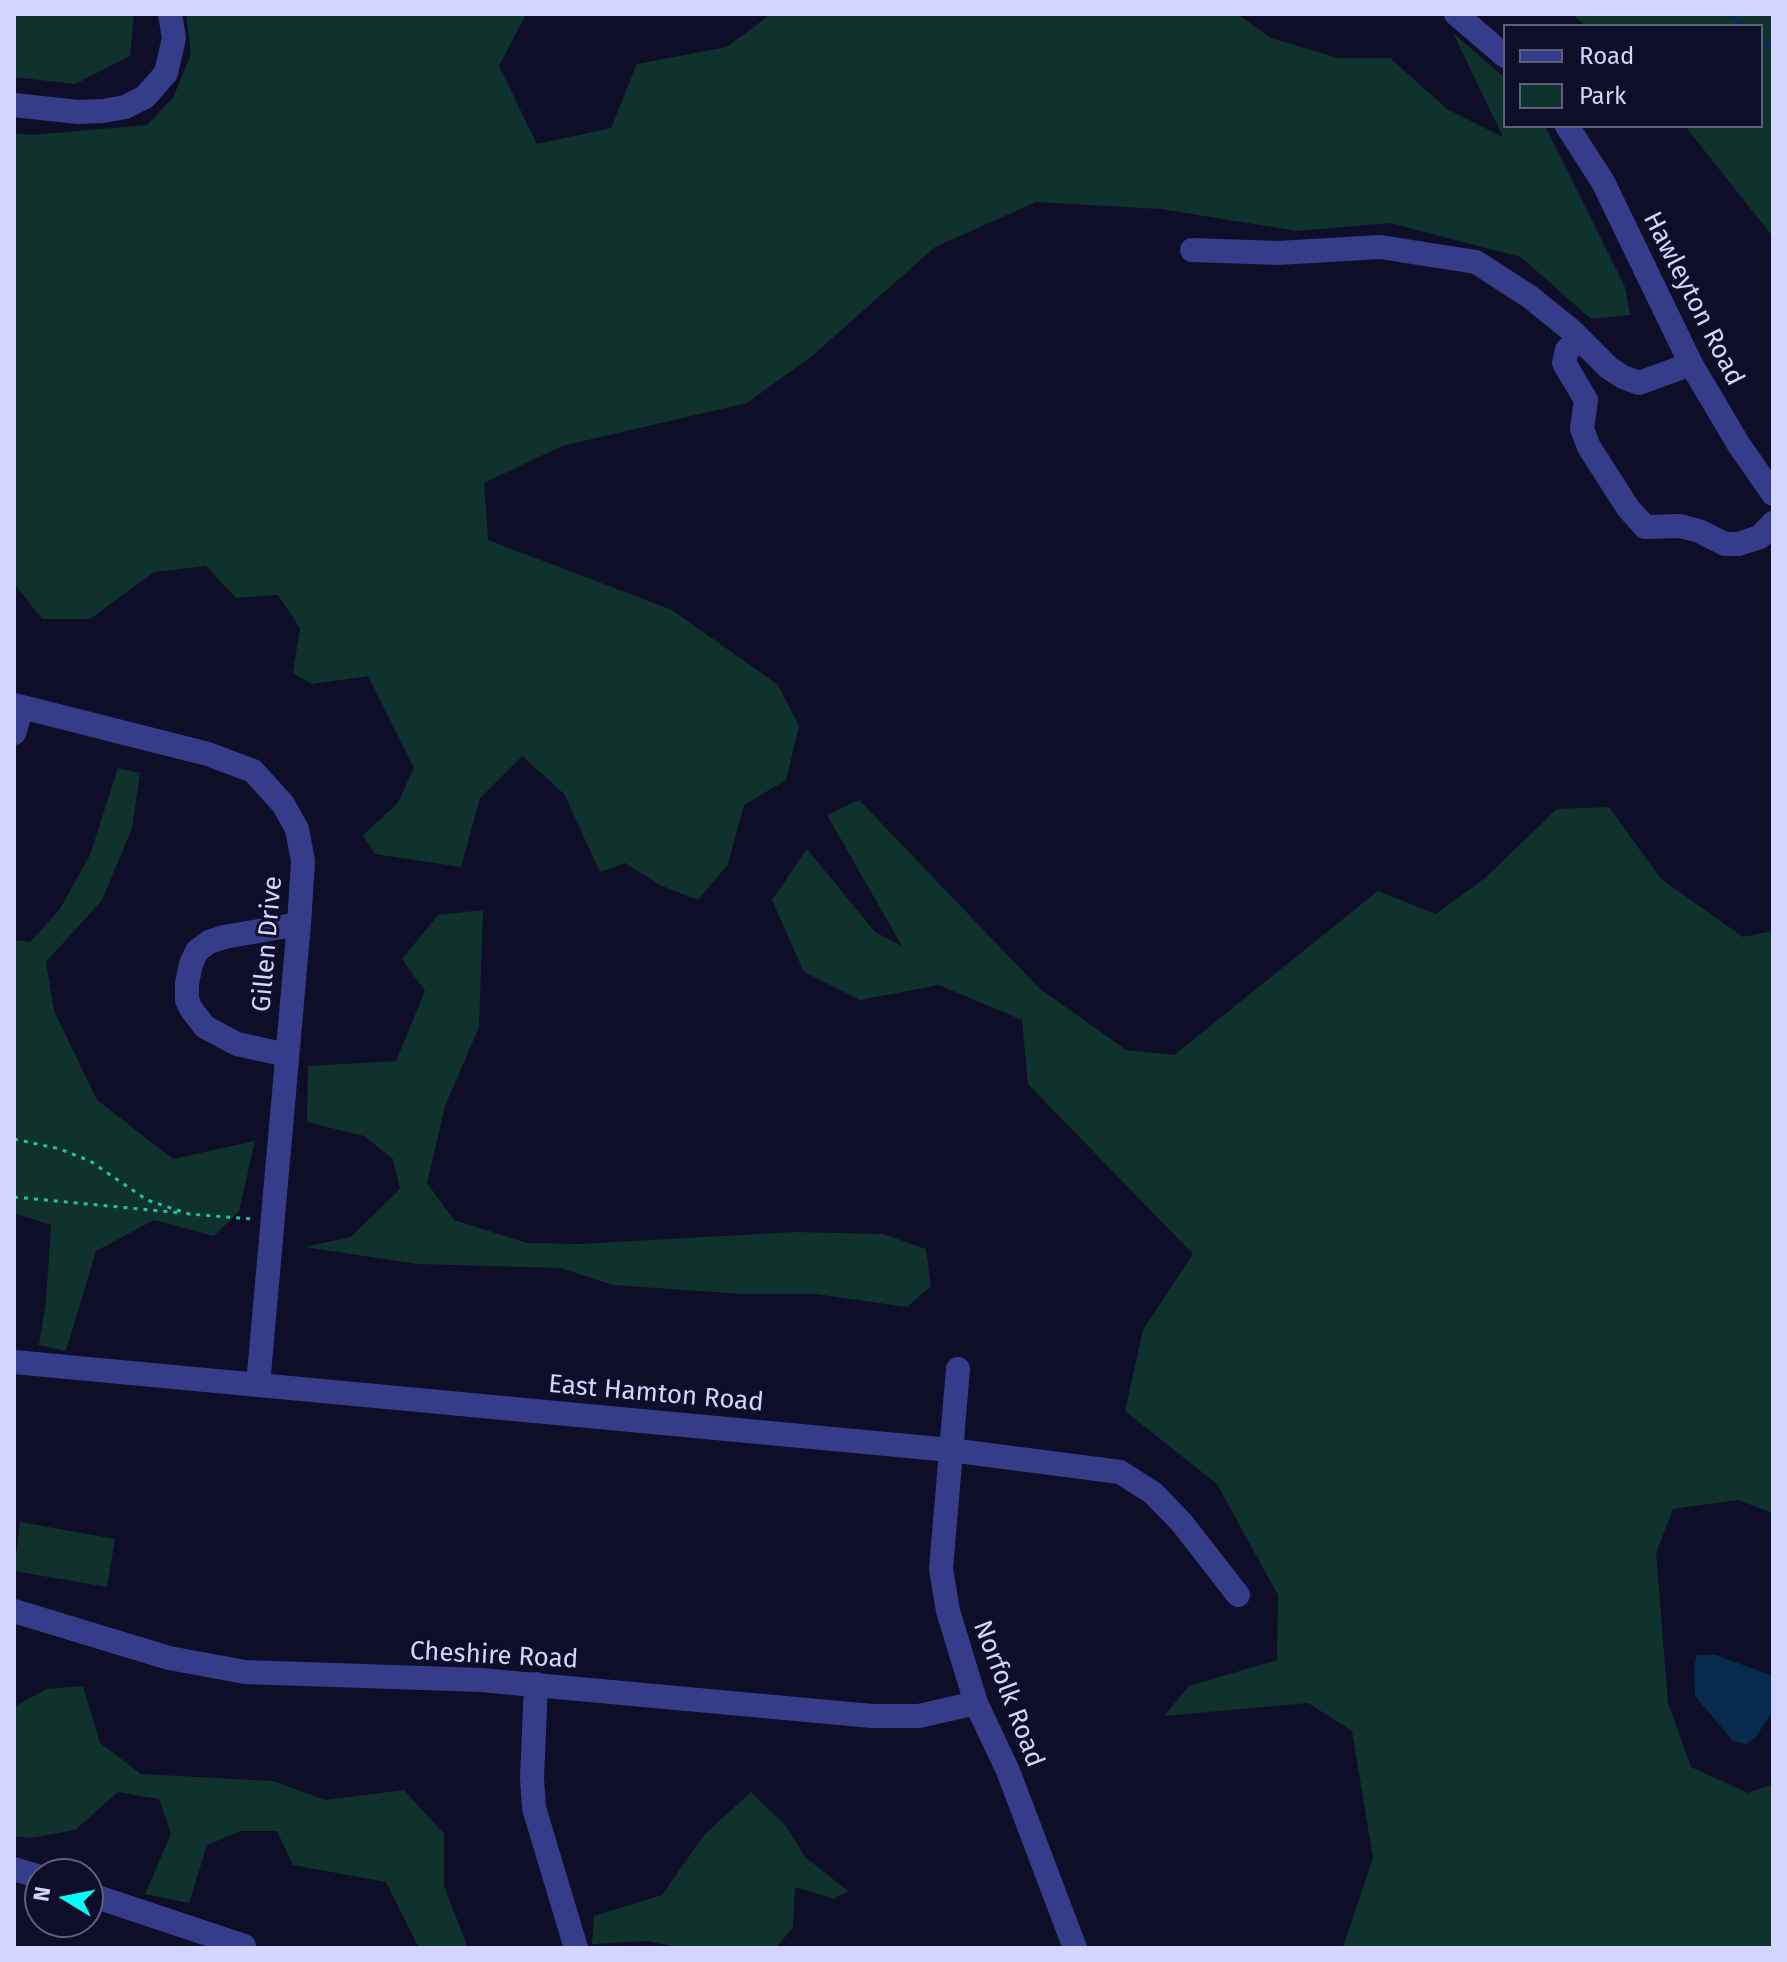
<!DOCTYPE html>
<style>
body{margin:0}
#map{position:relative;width:1787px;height:1962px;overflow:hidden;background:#0f0e28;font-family:"Fira Sans",sans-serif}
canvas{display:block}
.frame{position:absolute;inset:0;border:16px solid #d4d5ff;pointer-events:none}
.legend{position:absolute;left:1503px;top:24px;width:260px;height:104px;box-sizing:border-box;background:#0f0e28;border:2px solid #5e5e7e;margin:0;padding:10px 14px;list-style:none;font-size:24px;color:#d4d5ff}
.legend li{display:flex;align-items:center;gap:16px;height:40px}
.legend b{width:40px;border:2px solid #5e5e7e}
.north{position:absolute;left:24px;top:1858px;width:80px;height:80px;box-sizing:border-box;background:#0f0e28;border:2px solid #5e5e7e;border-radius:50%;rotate:280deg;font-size:22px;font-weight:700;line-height:32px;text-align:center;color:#d4d5ff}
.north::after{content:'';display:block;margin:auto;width:28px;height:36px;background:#00fff7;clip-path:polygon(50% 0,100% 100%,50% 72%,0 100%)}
</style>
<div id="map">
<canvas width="1787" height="1962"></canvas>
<div class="frame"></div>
<ul class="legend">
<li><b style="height:10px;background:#353d8a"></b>Road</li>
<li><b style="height:22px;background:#10322c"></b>Park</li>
</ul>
<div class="north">N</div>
</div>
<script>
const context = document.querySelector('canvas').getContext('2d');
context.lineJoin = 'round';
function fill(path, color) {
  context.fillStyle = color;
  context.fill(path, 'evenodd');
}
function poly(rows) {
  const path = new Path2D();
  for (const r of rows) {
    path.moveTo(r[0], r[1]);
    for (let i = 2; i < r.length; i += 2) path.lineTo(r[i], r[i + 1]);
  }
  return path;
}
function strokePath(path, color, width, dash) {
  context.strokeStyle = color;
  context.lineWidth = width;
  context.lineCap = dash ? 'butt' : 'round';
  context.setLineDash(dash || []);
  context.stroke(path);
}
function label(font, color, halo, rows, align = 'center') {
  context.font = font + ' "Fira Sans",sans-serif';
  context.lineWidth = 6;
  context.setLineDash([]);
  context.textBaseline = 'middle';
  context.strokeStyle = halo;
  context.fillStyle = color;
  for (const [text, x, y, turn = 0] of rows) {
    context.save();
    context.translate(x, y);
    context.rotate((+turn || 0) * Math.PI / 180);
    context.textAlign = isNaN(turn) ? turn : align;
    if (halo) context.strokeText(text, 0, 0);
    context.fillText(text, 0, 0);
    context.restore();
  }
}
fill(poly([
 [14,14,134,14,130,56,75,84,14,77],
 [186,14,526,14,499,66,537,144,611,128,637,64,727,47,771,14,1237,14,1271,38,1338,58,1390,58,1447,109,1503,137,1453,33,1505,78,1505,126,1545,126,1625,287,1630,315,1591,319,1521,257,1390,223,1297,231,1161,209,1036,202,935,247,812,356,747,403,562,446,484,483,488,540,672,610,778,685,799,726,786,780,744,805,728,864,698,900,662,886,625,863,600,872,564,794,522,756,480,798,461,867,375,854,363,835,397,804,414,768,368,676,312,684,293,673,300,628,278,595,236,598,206,566,154,572,90,619,42,619,14,583,14,133,31,135,147,125,173,98,191,54],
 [1572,14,1773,14,1773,237,1685,126,1761,126,1761,26,1586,26],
 [118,768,140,773,132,828,102,900,46,962,54,1011,97,1100,173,1159,255,1141,239,1211,214,1236,154,1220,96,1251,66,1351,39,1345,46,1302,51,1225,14,1213,14,940,30,942,60,909,90,855],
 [859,800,1040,989,1126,1050,1174,1055,1378,891,1436,914,1485,878,1557,809,1609,807,1660,878,1743,937,1773,931,1773,1513,1738,1500,1673,1509,1656,1553,1668,1703,1691,1767,1748,1793,1773,1784,1773,1948,1339,1948,1343,1947,1373,1858,1352,1731,1308,1703,1164,1716,1189,1686,1277,1660,1278,1595,1217,1484,1125,1411,1143,1330,1193,1254,1028,1084,1022,1020,939,985,860,1000,804,972,772,900,807,849,875,932,902,946,827,815],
 [483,910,479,1027,445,1106,427,1183,454,1220,527,1243,580,1244,794,1232,883,1234,926,1249,931,1286,907,1307,816,1294,743,1294,613,1285,561,1268,417,1264,305,1247,351,1237,400,1189,393,1159,364,1136,307,1122,308,1066,396,1061,425,991,402,959,438,915],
 [20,1522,115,1539,107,1587,14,1571],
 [83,1686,100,1743,141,1774,273,1781,325,1800,404,1790,444,1834,444,1886,468,1948,419,1948,386,1882,293,1865,277,1831,241,1831,207,1845,189,1903,145,1894,171,1834,159,1799,118,1792,75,1830,31,1838,14,1836,14,1707,46,1689],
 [751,1792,786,1826,805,1857,848,1891,834,1899,795,1887,793,1927,776,1948,682,1948,648,1941,592,1944,594,1916,662,1895,705,1834]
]), '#10322c');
fill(poly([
 [1697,1655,1716,1655,1770,1675,1773,1680,1773,1711,1755,1738,1746,1744,1733,1741,1695,1696,1694,1667]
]), '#082a4c');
strokePath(poly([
 [1728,14,1744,26],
 [1761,39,1773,50]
]), '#082a4c', 5);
strokePath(poly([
 [14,1139,60,1149,90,1161,147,1200,189,1214,253,1219],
 [14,1197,182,1213]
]), '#26c1a3', 3, [4, 6]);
strokePath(poly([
 [1456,14,1505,56],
 [14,105,78,112,103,111,125,107,145,97,166,73,174,38,170,14],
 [1567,126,1603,182,1691,364,1739,445,1773,494],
 [1192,250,1278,253,1380,247,1476,262,1530,297,1571,330,1609,368,1623,377,1639,383,1691,364],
 [1580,339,1567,350,1564,363,1586,400,1582,429,1589,447,1628,508,1645,527,1680,526,1699,531,1725,544,1738,544,1760,537,1773,523],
 [14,705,208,754,253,771,283,804,297,829,303,861,299,924,258,1385],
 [14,733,22,708],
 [287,1055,237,1044,205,1027,191,1009,187,1000,187,983,191,964,197,951,209,942,224,937,299,924],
 [14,1362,950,1450,1120,1472,1153,1493,1182,1523,1238,1595],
 [958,1369,941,1569,948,1611,976,1703,1008,1771,1075,1948],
 [14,1611,169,1658,245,1672,481,1680,872,1716,919,1716,976,1703],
 [536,1684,532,1778,534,1808,576,1948],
 [14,1869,40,1877],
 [88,1894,244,1946]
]), '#353d8a', 24);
label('26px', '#d4d5ff', '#0f0e28', [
 ["Hawleyton Road",1693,299,63],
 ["Gillen Drive",268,944,-85],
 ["East Hamton Road",656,1394,5],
 ["Cheshire Road",494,1656,3],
 ["Norfolk Road",1008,1694,69]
]);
</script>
